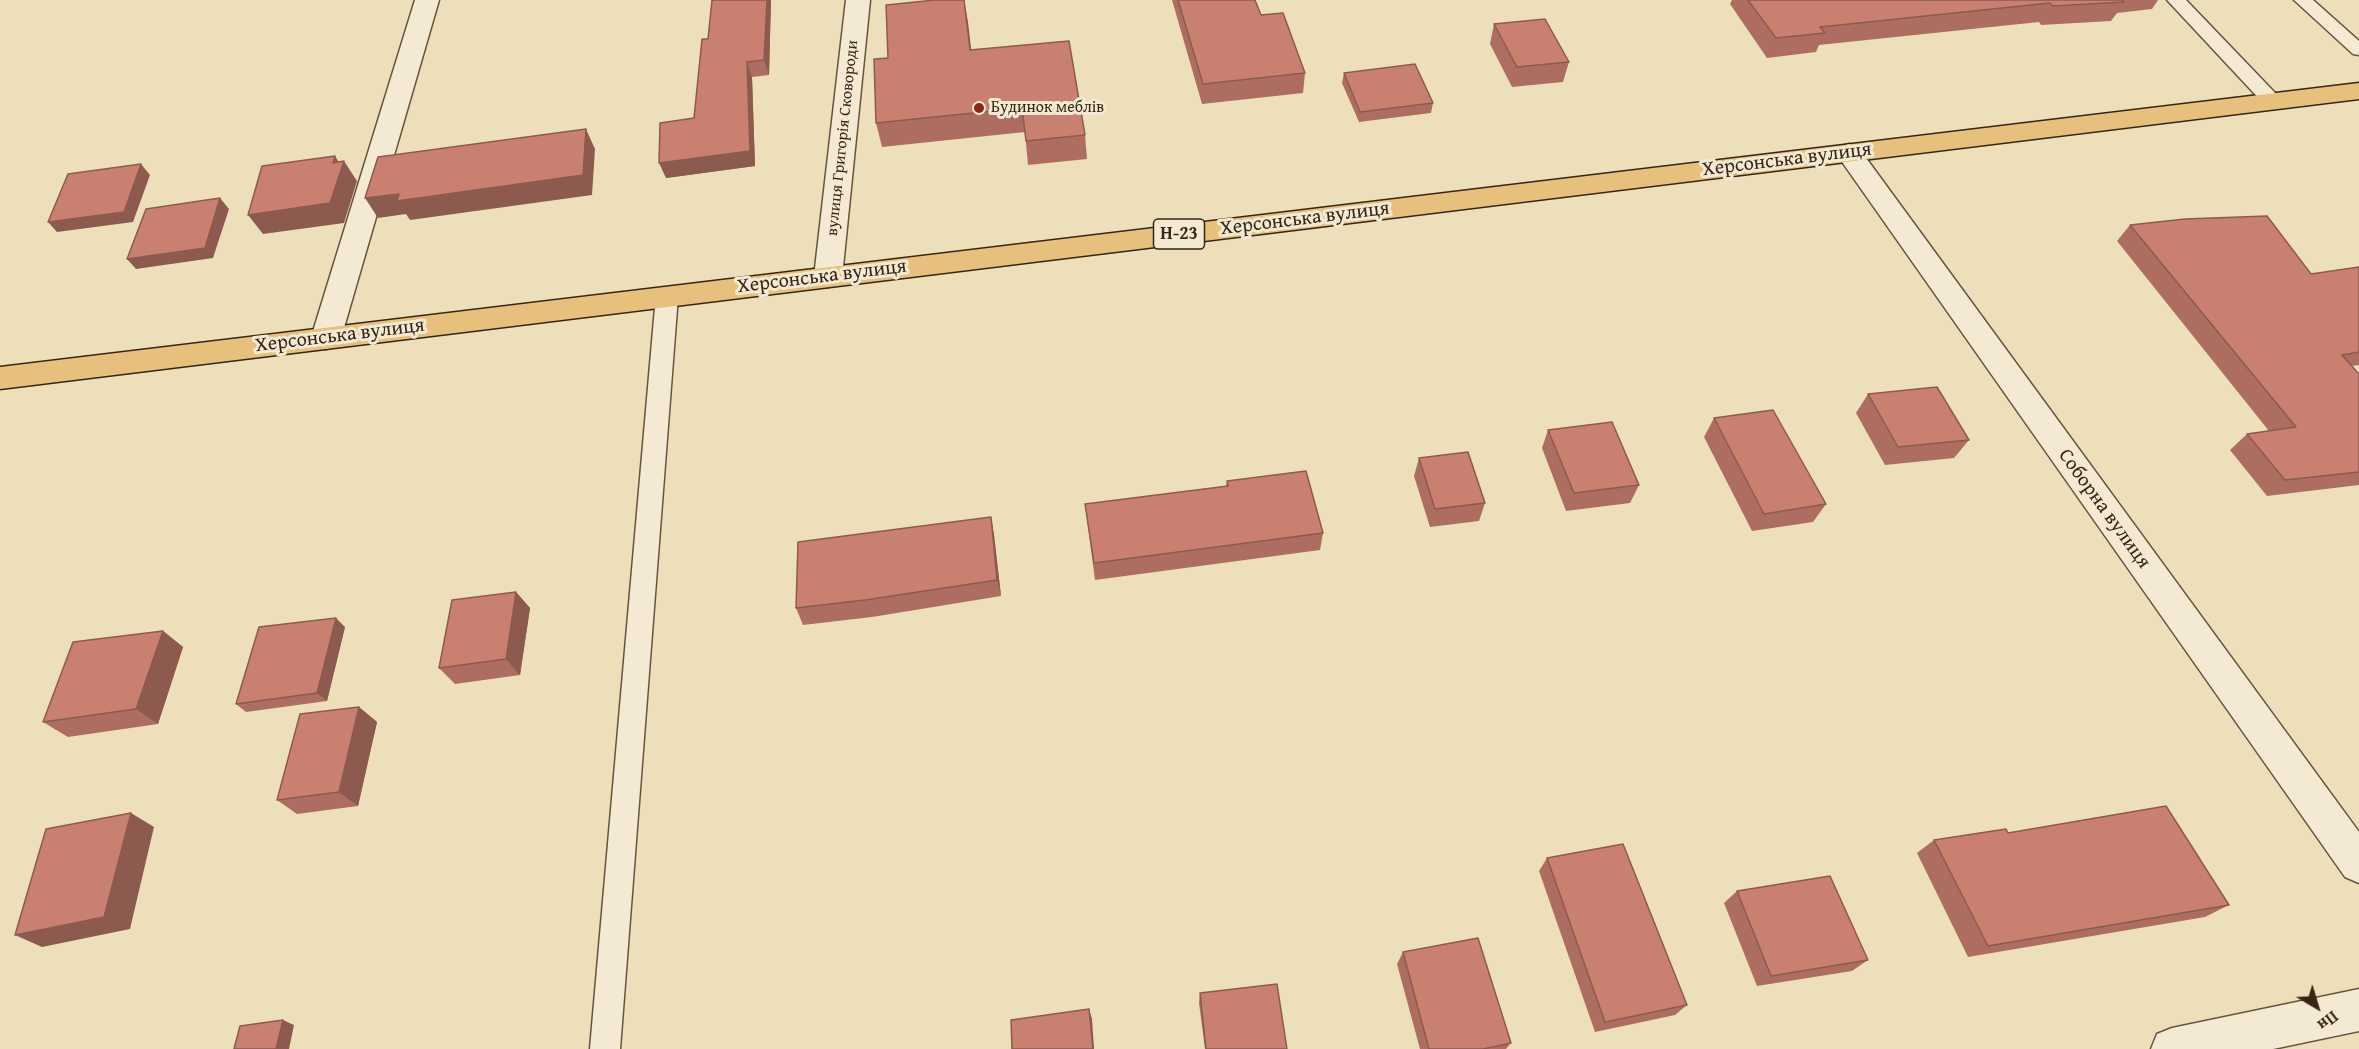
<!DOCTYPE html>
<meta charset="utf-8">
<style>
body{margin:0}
#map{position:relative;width:2359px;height:1049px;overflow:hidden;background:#eedfbb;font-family:"Gentium Book Plus",serif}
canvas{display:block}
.north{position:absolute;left:2287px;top:977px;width:60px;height:60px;-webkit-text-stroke:4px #f4ead3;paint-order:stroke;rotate:142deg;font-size:16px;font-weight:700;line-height:24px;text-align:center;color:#382516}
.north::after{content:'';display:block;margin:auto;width:21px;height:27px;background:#382516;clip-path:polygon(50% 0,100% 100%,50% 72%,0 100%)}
</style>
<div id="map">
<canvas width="2359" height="1049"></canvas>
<div class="north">Пн</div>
</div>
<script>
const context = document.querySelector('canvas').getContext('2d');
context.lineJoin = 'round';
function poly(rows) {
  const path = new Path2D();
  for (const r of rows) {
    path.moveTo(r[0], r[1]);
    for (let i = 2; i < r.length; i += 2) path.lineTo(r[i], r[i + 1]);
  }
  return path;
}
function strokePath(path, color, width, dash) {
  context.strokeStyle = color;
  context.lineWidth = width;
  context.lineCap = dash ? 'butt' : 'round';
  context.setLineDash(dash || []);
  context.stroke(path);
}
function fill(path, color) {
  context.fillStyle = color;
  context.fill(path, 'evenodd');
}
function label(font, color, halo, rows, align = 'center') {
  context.font = font + ' "Gentium Book Plus",serif';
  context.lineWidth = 6;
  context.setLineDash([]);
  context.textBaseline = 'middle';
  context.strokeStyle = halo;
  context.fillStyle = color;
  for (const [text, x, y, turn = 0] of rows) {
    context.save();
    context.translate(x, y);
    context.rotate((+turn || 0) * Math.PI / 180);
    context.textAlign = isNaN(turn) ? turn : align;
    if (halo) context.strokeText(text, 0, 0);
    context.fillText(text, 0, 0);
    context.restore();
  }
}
const lane = poly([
 [2167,0,2186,0,2279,97,2281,101,2279,105,2265,105,2167,0],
 [2294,0,2313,0,2359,41,2359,55,2353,54,2294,0],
 [667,288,674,291,678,296,620,1049,590,1049,656,296,660,291,667,288]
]);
const street = poly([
 [415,0,439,0,341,338,336,346,326,349,316,346,311,338,415,0],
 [846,0,870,0,842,277,838,284,828,287,818,284,814,277,846,0],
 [1849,144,1858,147,2359,832,2359,883,2345,877,1840,159,1836,153,1840,147,1849,144],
 [2359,989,2359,1031,2273,1049,2151,1049,2157,1034,2172,1028,2359,989]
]);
const primary = poly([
 [2359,83,2359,99,0,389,0,367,2359,83]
]);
strokePath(lane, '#66543f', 3);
strokePath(street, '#66543f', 3);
strokePath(primary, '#382516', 3);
fill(lane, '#f4ead3');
fill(street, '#f4ead3');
fill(primary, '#e7c07e');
fill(poly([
 [771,0,769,75,752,77,755,166,666,178,694,118,708,39],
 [964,0,971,50,1085,135,1087,159,1028,165,1025,132,882,147,876,123,888,58],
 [1172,0,1255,0,1261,15,1305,73,1303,93,1202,104],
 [1732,0,2158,0,2152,9,2117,13,2111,21,2041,25,2039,22,1819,45,1816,52,1767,58,1730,4],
 [1494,24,1569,62,1563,82,1512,87,1490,44],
 [1344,73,1433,103,1431,113,1359,122,1342,83],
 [2130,225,2311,274,2359,267,2359,365,2352,366,2359,374,2359,485,2267,496,2230,450,2247,434,2269,431,2117,241],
 [1868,394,1969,440,1954,458,1885,465,1856,413],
 [1714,418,1826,504,1813,522,1752,531,1704,437],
 [1548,430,1639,485,1630,503,1566,511,1542,448],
 [1419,458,1485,503,1479,521,1430,527,1414,476],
 [1227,481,1323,533,1320,550,1095,580,1085,504,1226,486],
 [991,517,994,535,1001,596,872,617,803,625,796,608],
 [516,592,530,608,520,675,455,684,439,668],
 [345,627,327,701,246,712,236,704],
 [163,631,183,647,158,724,68,737,43,722],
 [359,707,377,722,358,806,297,814,277,800],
 [1934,840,2229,905,2205,917,1968,957,1917,853],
 [1547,858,1687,1005,1675,1015,1595,1032,1539,871],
 [1737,891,1868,960,1852,971,1757,986,1724,903],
 [1403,952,1511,1043,1506,1049,1420,1049,1397,964],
 [1200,993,1287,1049,1205,1049,1199,1003]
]), '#ad6e61');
fill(poly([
 [767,0,771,0,769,75,764,60],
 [964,0,968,22,974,74,970,50],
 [747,62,752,77,755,166,666,178,659,163],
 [586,129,595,149,592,195,410,220,406,214,378,218,365,198,399,194],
 [335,156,342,167,344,161,357,181,344,223,263,234,248,215,333,163],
 [141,164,150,175,133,222,57,232,48,222],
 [220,198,229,209,213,258,136,269,127,259],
 [991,517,994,535,1001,596,997,580],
 [516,592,530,608,520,675,506,659],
 [336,618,345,627,327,701,317,693],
 [163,631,183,647,158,724,136,709],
 [359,707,377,722,358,806,339,792],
 [131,813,154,827,130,929,42,947,15,935],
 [1089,1009,1092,1019,1094,1049,1093,1049],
 [283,1020,294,1025,289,1049,276,1049]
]), '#8d5a4f');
const building = poly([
 [712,0,767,0,764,60,747,62,750,151,659,163,660,123,694,118,702,39,708,39,712,0],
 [935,0,964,0,970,50,1069,41,1085,135,1026,141,1022,108,876,123,874,59,888,58,886,5,935,0],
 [1178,0,1255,0,1261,15,1283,13,1305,73,1203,84,1178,0],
 [1748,0,2122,0,2124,2,2053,6,2050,3,1820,27,1825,33,1776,38,1748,0],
 [1545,19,1569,62,1517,67,1494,24,1545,19],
 [1415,64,1433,103,1360,112,1344,73,1415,64],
 [586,129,583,175,397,201,399,194,365,198,378,157,586,129],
 [335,156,333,163,344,161,330,203,248,215,262,166,335,156],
 [141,164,124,212,48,222,68,174,141,164],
 [220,198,205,248,127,259,146,209,220,198],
 [2267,216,2311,274,2359,267,2359,352,2342,355,2359,374,2359,472,2285,480,2247,434,2296,427,2130,225,2185,219,2267,216],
 [1937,387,1969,440,1898,447,1868,394,1937,387],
 [1773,410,1826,504,1764,514,1714,418,1773,410],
 [1612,422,1639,485,1574,493,1548,430,1612,422],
 [1468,452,1485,503,1435,509,1419,458,1468,452],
 [1306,471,1323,533,1094,563,1085,504,1228,486,1227,481,1306,471],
 [991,517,997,580,865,600,796,608,798,542,991,517],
 [516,592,506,659,439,668,452,600,516,592],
 [336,618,317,693,236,704,259,627,336,618],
 [163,631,136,709,43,722,73,642,163,631],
 [359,707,339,792,277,800,300,714,359,707],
 [2166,806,2229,905,1988,946,1934,840,2006,829,2008,833,2166,806],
 [131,813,104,917,15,935,46,829,131,813],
 [1623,844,1687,1005,1605,1022,1547,858,1623,844],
 [1830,876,1868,960,1771,976,1737,891,1830,876],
 [1478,938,1511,1043,1483,1049,1429,1049,1403,952,1478,938],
 [1277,984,1287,1049,1206,1049,1200,993,1277,984],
 [1089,1009,1093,1049,1012,1049,1011,1020,1089,1009],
 [283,1020,276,1049,234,1049,240,1026,283,1020]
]);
fill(building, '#c98071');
strokePath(building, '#8d5a4f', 1.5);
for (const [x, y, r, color] of [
 [979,108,6,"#8f2418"]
]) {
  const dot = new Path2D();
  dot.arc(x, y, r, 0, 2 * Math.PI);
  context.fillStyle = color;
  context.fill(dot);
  strokePath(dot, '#f4ead3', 2);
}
label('16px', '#382516', '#f4ead3', [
 ["Будинок меблів",991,108]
], 'left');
label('16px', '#382516', '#f4ead3', [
 ["вулиця Григорія Сковороди",843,138,-84]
]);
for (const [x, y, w] of [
 [1179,234,51]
]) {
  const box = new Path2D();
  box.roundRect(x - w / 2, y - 15, w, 30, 4.5);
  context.fillStyle = '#f4ead3';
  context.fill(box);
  strokePath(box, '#382516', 1.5);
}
label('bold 18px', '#382516', null, [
 ["Н-23",1179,234]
]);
label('20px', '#382516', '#f4ead3', [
 ["Херсонська вулиця",1787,160,-7],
 ["Херсонська вулиця",1305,219,-7],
 ["Херсонська вулиця",822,277,-7],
 ["Херсонська вулиця",340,336,-7],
 ["Соборна вулиця",2104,509,54]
]);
</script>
